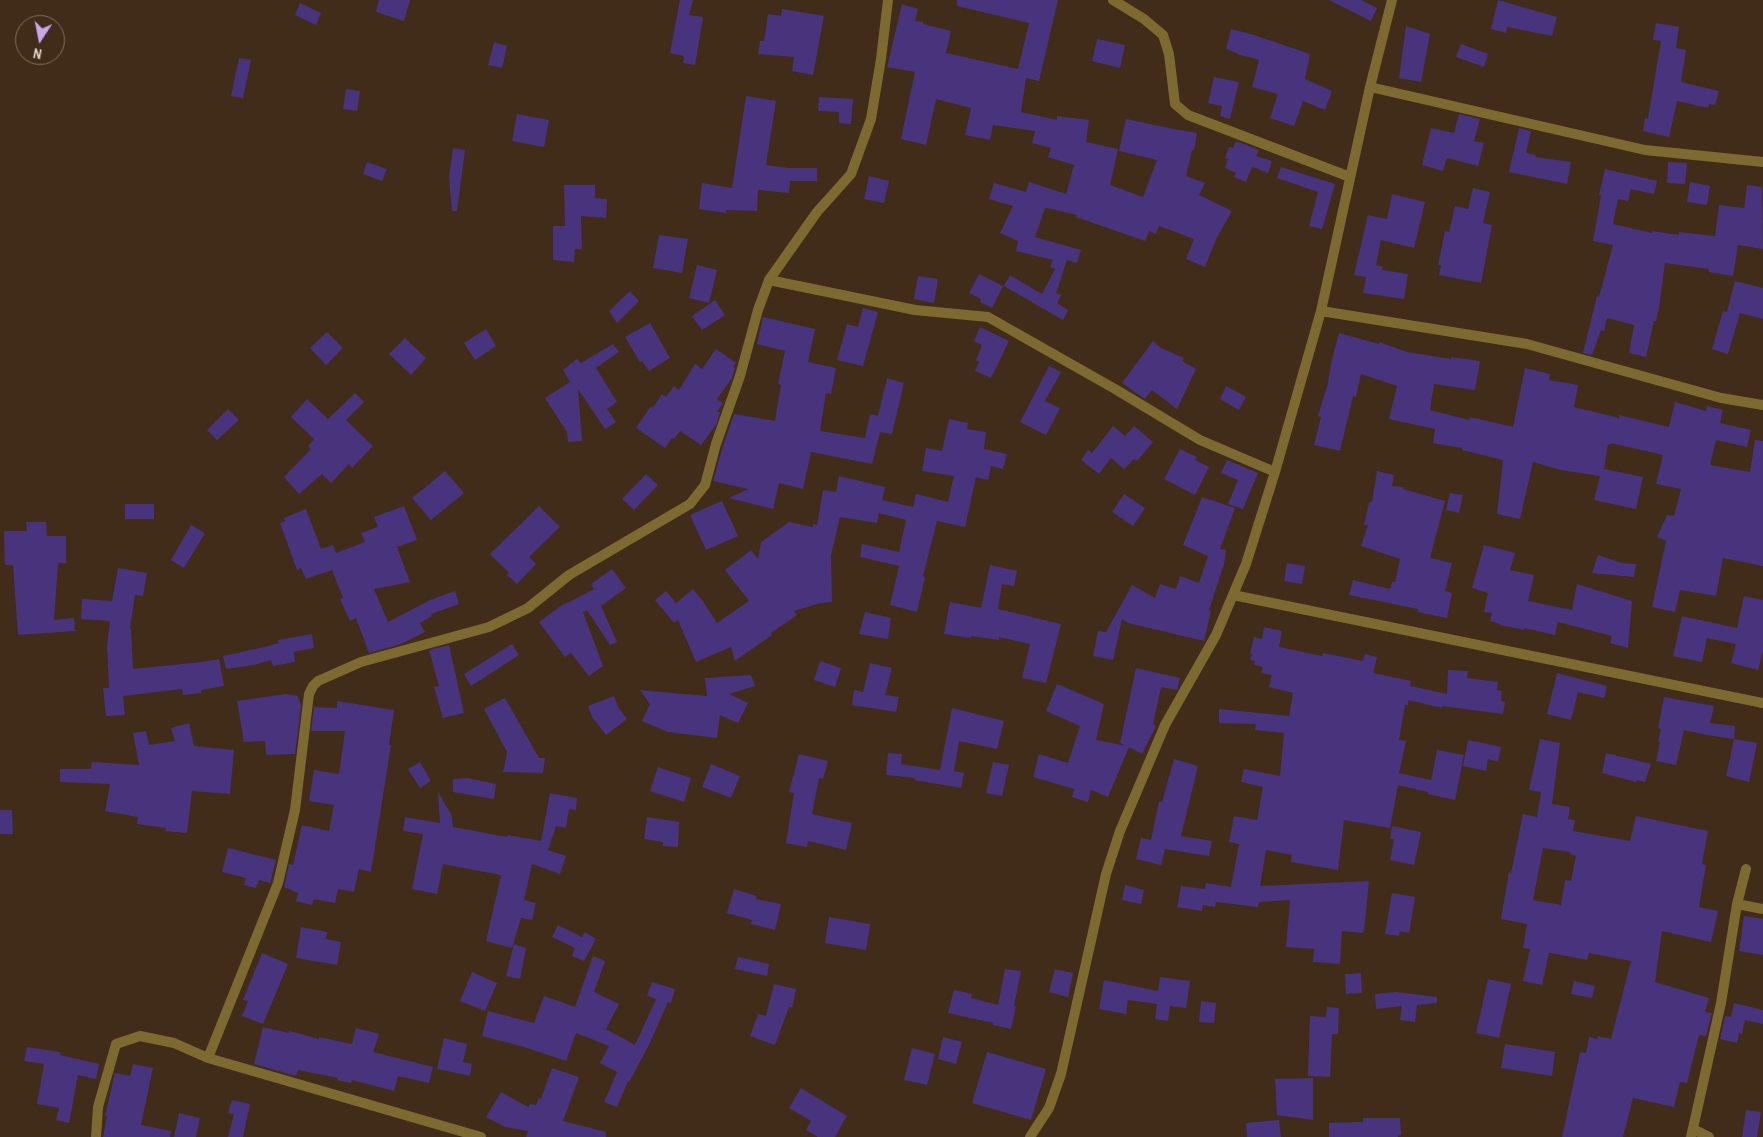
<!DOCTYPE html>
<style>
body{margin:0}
#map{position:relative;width:1763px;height:1137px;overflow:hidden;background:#412b19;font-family:"Archivo Narrow",sans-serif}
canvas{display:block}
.north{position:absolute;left:15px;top:15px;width:50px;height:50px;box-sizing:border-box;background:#412b19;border:1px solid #826f60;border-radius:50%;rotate:191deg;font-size:14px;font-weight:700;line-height:20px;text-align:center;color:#e4d6cb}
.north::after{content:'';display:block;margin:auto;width:18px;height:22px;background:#c9a5ee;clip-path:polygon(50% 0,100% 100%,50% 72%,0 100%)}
</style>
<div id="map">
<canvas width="1763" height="1137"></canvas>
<div class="north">N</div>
</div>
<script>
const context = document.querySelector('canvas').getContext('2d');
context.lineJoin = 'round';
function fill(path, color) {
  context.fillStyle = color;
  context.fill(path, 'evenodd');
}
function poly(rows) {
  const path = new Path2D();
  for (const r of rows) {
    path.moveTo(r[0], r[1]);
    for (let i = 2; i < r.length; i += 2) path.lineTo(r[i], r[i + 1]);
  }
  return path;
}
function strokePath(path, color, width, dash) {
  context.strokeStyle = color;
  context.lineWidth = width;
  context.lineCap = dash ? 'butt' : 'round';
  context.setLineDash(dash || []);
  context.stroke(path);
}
fill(poly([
 [379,0,410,0,404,21,376,12],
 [680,0,693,0,689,15,703,17,695,65,683,63,684,56,670,53],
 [957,0,1058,0,1039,81,1026,78,1021,112,1057,120,1057,116,1089,120,1086,142,1118,149,1110,185,1143,197,1157,160,1119,151,1126,119,1174,129,1197,133,1194,150,1192,150,1186,176,1205,183,1199,195,1232,211,1216,239,1205,267,1186,259,1194,239,1159,226,1156,234,1149,231,1145,241,1076,217,1077,215,1047,208,1045,208,1035,237,1081,250,1077,263,1067,260,1056,293,1061,295,1057,303,1068,310,1063,320,1004,286,1010,275,1042,294,1055,269,1050,267,1053,260,1016,251,1018,241,1000,233,1013,206,989,199,994,183,1026,192,1029,182,1066,194,1074,165,1048,157,1051,148,1032,143,1035,131,993,125,990,140,965,135,971,108,936,99,926,145,901,139,915,72,887,67,902,4,918,9,915,21,923,22,923,24,951,31,946,53,1018,69,1029,23,957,6],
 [1329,0,1361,0,1377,8,1371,21],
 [1498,0,1557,17,1552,36,1507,27,1506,33,1491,29],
 [300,3,321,13,316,25,295,15],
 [782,9,824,16,813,75,792,71,794,57,758,54,760,41,764,41,768,14,781,16],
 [1656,23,1679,27,1676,48,1686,50,1681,82,1719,91,1715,105,1709,104,1708,108,1677,101,1669,137,1643,131,1645,118,1648,119,1661,41,1653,40],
 [1406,26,1430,34,1421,82,1399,78],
 [1231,29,1254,35,1310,54,1305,79,1332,91,1325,110,1303,101,1294,126,1270,118,1278,94,1252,87,1259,60,1237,54,1237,53,1226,49],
 [1097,39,1125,45,1120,68,1092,61],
 [494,42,507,46,502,68,488,65],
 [1461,44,1488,54,1484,67,1456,57],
 [239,58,251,60,243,98,231,96],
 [1214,77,1239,82,1230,119,1220,116,1222,106,1208,103],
 [346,89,360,91,357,111,343,109],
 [746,96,776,101,766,165,788,168,817,168,817,181,790,181,789,193,758,190,757,211,726,210,726,213,699,209,702,183,732,188],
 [819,97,853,99,851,124,839,123,839,112,818,111],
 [517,114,549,120,544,147,512,141],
 [1459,114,1480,119,1474,141,1484,143,1478,166,1447,158,1443,171,1422,165,1431,128,1454,133],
 [1519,128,1531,131,1526,153,1536,155,1535,157,1571,162,1567,184,1509,172],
 [1236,141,1259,150,1256,156,1272,161,1268,173,1252,167,1246,182,1234,177,1236,173,1225,168,1228,159,1225,158,1229,147,1233,148],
 [453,148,465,150,457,211,452,211,449,177],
 [367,162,387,169,382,181,363,174],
 [1668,162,1687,163,1685,184,1667,183],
 [1281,167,1335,184,1322,229,1309,226,1318,192,1277,178],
 [1605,169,1657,181,1654,194,1631,189,1628,201,1618,199,1613,224,1652,233,1652,231,1679,235,1679,232,1715,236,1719,205,1744,208,1747,185,1762,187,1763,249,1738,245,1733,276,1709,272,1709,269,1665,263,1659,308,1656,321,1654,321,1646,357,1629,353,1634,325,1607,318,1604,331,1601,330,1592,355,1583,353,1597,296,1599,297,1613,245,1593,241,1601,195,1599,195],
 [869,176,889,181,884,203,864,199],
 [1690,182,1710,186,1707,205,1687,202],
 [564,185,595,185,595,198,607,199,606,218,581,216,582,249,575,249,574,262,553,260,553,226,565,226],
 [1473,188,1490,192,1483,223,1492,225,1481,283,1439,275,1441,265,1438,265,1445,231,1449,232,1455,206,1468,209],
 [1392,194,1425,202,1414,248,1381,240,1376,265,1383,267,1382,270,1408,274,1404,299,1363,293,1366,277,1354,275,1368,215,1387,219],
 [659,235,688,239,682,273,653,268],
 [697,265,717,270,709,303,689,298],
 [979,274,1003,286,992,308,980,302,981,299,969,293],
 [918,276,938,279,934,303,914,299],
 [1735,281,1763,288,1763,319,1740,313,1728,354,1712,349,1723,311,1727,312],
 [630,291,639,301,617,323,609,311],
 [715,300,725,315,702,330,692,316],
 [863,308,878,312,863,366,837,360,847,324,858,327],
 [763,317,815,329,808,362,836,368,831,394,826,393,820,431,865,438,870,414,878,416,887,378,904,383,892,434,880,432,872,464,811,452,803,489,779,483,773,509,729,498,748,489,713,481,723,446,734,414,775,421,781,385,778,384,785,351,757,344],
 [650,323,670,358,649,371,642,361,640,362,625,337],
 [980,327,1009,341,991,378,975,371,979,362,976,360,982,345,974,341],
 [486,329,496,346,475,360,464,343],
 [327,332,343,348,326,365,310,348],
 [1339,333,1379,344,1379,342,1407,352,1451,359,1451,357,1480,361,1475,390,1434,384,1430,410,1469,420,1470,417,1513,427,1525,368,1550,374,1549,380,1578,385,1574,407,1619,418,1619,415,1669,427,1675,402,1706,411,1707,406,1723,410,1720,423,1751,430,1747,447,1716,440,1710,465,1750,472,1755,440,1763,441,1763,566,1723,558,1716,596,1680,590,1675,612,1652,607,1666,541,1657,537,1667,515,1674,516,1681,489,1656,484,1663,455,1611,443,1610,445,1608,444,1604,469,1643,477,1636,509,1594,500,1600,476,1561,470,1533,462,1520,519,1497,514,1503,460,1462,450,1462,448,1433,443,1435,429,1389,419,1397,386,1361,374,1356,397,1353,396,1351,405,1340,451,1314,445,1321,417,1318,416,1328,383,1332,359],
 [405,338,426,358,411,375,389,354],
 [1153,341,1161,348,1184,358,1182,361,1196,369,1177,409,1152,390,1145,399,1122,383],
 [613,344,619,352,596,368,617,402,607,409,616,422,605,429,578,389,582,441,568,442,567,432,545,398,570,382,563,370,577,359,581,363],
 [716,349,736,363,733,367,735,368,732,378,717,399,723,403,717,412,720,412,716,425,701,445,680,431,674,439,672,438,665,448,636,428,651,406,653,408,662,394,666,397,674,386,679,390,695,364,702,369],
 [1049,366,1061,372,1045,401,1060,408,1046,435,1020,422],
 [1226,386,1246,397,1239,410,1220,399],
 [355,393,364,402,346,420,373,446,352,468,349,464,331,483,322,474,299,494,284,477,311,449,308,446,314,439,291,417,307,399,328,419],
 [228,409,239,420,217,440,207,430],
 [949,419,968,423,967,429,986,432,984,449,1007,454,1003,469,991,466,988,480,976,477,965,527,937,521,923,576,925,577,917,612,890,605,899,566,860,557,862,544,899,552,906,520,879,513,877,523,840,517,831,555,832,602,820,603,794,611,797,615,771,633,772,635,735,661,731,647,696,662,678,620,674,623,655,600,666,591,676,603,693,589,702,600,717,623,749,601,725,570,751,550,758,559,761,542,789,522,813,527,813,524,817,525,823,490,836,492,839,476,885,487,882,500,913,507,916,494,948,502,954,476,922,471,926,448,942,451],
 [1113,426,1125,436,1134,426,1153,442,1137,461,1134,459,1124,469,1111,458,1099,474,1081,460,1088,450,1092,453],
 [1180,449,1197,457,1195,460,1209,467,1195,495,1164,479],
 [1227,460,1258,473,1243,509,1228,504,1238,480,1221,473],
 [445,471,464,493,431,520,412,498],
 [1377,471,1394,475,1392,486,1404,487,1403,489,1445,501,1430,558,1452,563,1445,591,1452,593,1447,618,1418,612,1418,609,1349,595,1353,580,1390,589,1392,582,1395,582,1400,559,1361,546,1368,525,1364,525,1369,502,1372,502],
 [646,474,658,485,634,510,622,499],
 [1450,493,1463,495,1459,513,1446,510],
 [1124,494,1145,508,1133,526,1112,512],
 [1202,497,1235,508,1220,549,1226,550,1224,564,1209,610,1211,611,1204,641,1128,623,1122,619,1113,660,1093,656,1098,631,1106,632,1132,585,1155,598,1160,584,1176,589,1180,576,1199,583,1208,556,1183,545],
 [722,501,738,536,706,550,690,515],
 [125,504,154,504,154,519,125,519],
 [404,506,417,540,397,547,410,582,374,589,388,622,430,600,455,591,459,604,431,614,432,616,420,623,425,632,401,644,369,653,356,618,350,621,340,599,343,598,332,570,306,579,301,568,297,570,280,523,285,521,284,518,306,509,321,549,333,545,336,553,365,542,361,533,378,527,374,517],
 [539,506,560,527,529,557,536,564,517,584,507,575,509,573,490,554],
 [26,522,46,522,47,536,66,536,66,563,58,563,54,620,74,618,75,631,18,635,13,565,5,565,4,531,27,531],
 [191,525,205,533,184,568,171,560],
 [1484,545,1515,553,1510,570,1534,575,1528,601,1572,610,1577,584,1632,601,1628,648,1610,643,1612,636,1558,622,1555,635,1524,628,1524,630,1500,625,1500,624,1490,621,1492,613,1484,612,1488,593,1472,588],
 [1598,555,1622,563,1636,564,1634,577,1592,573],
 [1287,563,1305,566,1302,584,1284,581],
 [990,565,1017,571,1014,586,1002,584,998,609,1061,624,1046,683,1022,678,1030,644,999,637,999,640,971,636,971,638,944,634,950,602,981,608],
 [118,568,147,573,143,596,135,595,130,628,131,629,133,669,202,662,219,659,224,686,201,690,201,693,183,695,182,689,123,696,125,715,106,716,103,688,109,688,107,646,110,621,81,619,82,599,112,601],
 [612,569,626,588,601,606,617,642,610,645,587,610,583,612,603,666,589,676,571,653,565,657,539,622,565,603,565,604,594,589,591,584],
 [1744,596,1763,600,1763,651,1758,670,1731,663,1736,644,1707,638,1702,662,1673,656,1682,616,1737,628],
 [865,612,891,618,888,639,859,634],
 [1264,627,1282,631,1279,647,1322,656,1323,653,1363,661,1365,654,1377,657,1373,673,1411,681,1410,686,1447,694,1448,670,1468,671,1467,678,1498,682,1497,690,1502,691,1501,701,1505,702,1503,714,1442,706,1442,708,1408,700,1408,705,1405,705,1399,740,1406,741,1399,773,1431,780,1437,750,1464,755,1455,800,1428,794,1428,792,1398,785,1390,828,1344,820,1338,870,1291,862,1292,855,1266,850,1260,886,1369,881,1364,931,1362,933,1342,931,1340,964,1313,962,1314,949,1286,947,1290,900,1259,902,1258,907,1216,902,1215,907,1203,905,1202,911,1177,907,1181,886,1205,889,1206,883,1231,887,1239,844,1229,842,1234,816,1257,820,1263,787,1241,782,1244,769,1280,776,1284,733,1255,730,1256,724,1219,723,1219,709,1289,716,1293,693,1269,687,1272,675,1261,673,1263,667,1254,665,1255,661,1250,660,1252,654,1250,654,1254,637,1262,639],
 [312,634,314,648,294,652,295,662,273,666,271,660,254,665,226,669,223,656,260,648,279,643,278,640],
 [512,644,519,655,471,686,464,674],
 [449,645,464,713,443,718,434,687,439,686,429,650],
 [820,661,841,668,835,687,814,680],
 [870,663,892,668,885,695,899,697,896,712,852,705,854,690,863,692],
 [1136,668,1180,678,1177,690,1161,687,1153,724,1156,726,1142,754,1129,747,1108,797,1091,790,1088,802,1072,797,1074,789,1033,777,1039,754,1068,763,1080,726,1046,711,1057,684,1104,704,1096,740,1127,746,1120,743],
 [1557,673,1607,686,1604,698,1578,692,1571,720,1547,714],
 [751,675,755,686,729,694,748,703,738,723,720,715,717,738,668,732,642,721,650,704,640,690,707,696,705,678],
 [286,694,298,696,301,706,295,754,266,755,265,741,244,742,237,701],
 [614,696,618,707,627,719,606,735,592,717,588,706],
 [1664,697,1714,706,1710,723,1735,726,1734,739,1707,735,1684,730,1676,765,1656,761,1660,742,1658,742,1661,729,1658,728],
 [505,698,539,758,545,758,543,773,503,772,507,752,484,709],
 [337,701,394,710,389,745,391,745,371,872,359,869,354,892,338,889,335,903,314,899,312,905,296,901,298,893,284,887,289,864,293,865,302,825,329,831,334,805,309,801,314,770,339,774,345,731,311,731,314,707,337,708],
 [952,708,1004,721,997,749,959,741,954,771,964,773,961,788,914,780,915,778,886,775,888,753,902,754,901,764,940,770],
 [189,723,194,746,234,750,230,794,192,791,187,833,165,831,166,828,137,824,138,817,105,811,110,784,60,782,60,769,91,769,92,762,139,765,133,733,146,731,149,745,175,741,171,728],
 [1540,739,1560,743,1552,804,1570,807,1568,819,1575,820,1573,831,1630,841,1636,816,1708,831,1702,864,1706,865,1699,907,1718,911,1711,942,1662,931,1655,982,1709,998,1705,1012,1712,1013,1706,1036,1699,1035,1687,1083,1680,1082,1674,1107,1633,1098,1623,1137,1562,1137,1580,1052,1586,1053,1589,1037,1597,1039,1598,1036,1611,1039,1631,961,1589,953,1587,960,1551,953,1549,953,1542,985,1523,981,1530,949,1523,948,1527,924,1501,919,1509,872,1511,873,1523,814,1537,817,1541,792,1529,790],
 [1543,848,1570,852,1570,854,1576,856,1571,881,1565,880,1561,905,1533,900],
 [1734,739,1757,743,1749,782,1726,776],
 [1468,740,1501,747,1498,762,1488,759,1486,771,1463,766],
 [1606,753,1651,764,1645,782,1637,780,1636,782,1602,773],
 [799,754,828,761,823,779,819,778,812,814,852,823,846,850,808,841,807,847,786,843,794,793,789,792],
 [1174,759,1198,766,1181,836,1212,841,1209,856,1165,849,1161,865,1136,859,1141,838,1151,840,1159,801,1162,802],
 [420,762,431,781,420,788,408,769],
 [993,762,1009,765,1002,796,986,793],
 [711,764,740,776,731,798,702,787],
 [658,767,691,778,684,802,650,791],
 [468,778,496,784,494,799,453,792,453,779],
 [438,792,452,816,453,827,507,837,508,835,541,841,550,793,577,798,576,810,569,809,566,828,556,826,548,850,566,856,560,874,532,864,524,900,536,903,532,920,521,918,512,948,486,941,501,875,443,864,437,894,412,889,423,834,403,831,405,817,440,823],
 [0,810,12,810,13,834,0,834],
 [647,817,679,822,678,847,663,846,663,842,644,839],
 [1392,826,1421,832,1414,865,1390,860,1394,839,1390,839],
 [228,848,276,860,270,883,259,880,256,888,244,885,246,878,222,872],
 [1125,885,1144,890,1141,904,1122,900],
 [734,889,757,896,756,899,781,904,775,930,751,924,752,920,727,913],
 [1392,893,1415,897,1409,933,1400,931,1399,936,1385,934],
 [1744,916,1763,919,1763,955,1739,951],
 [829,917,870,924,866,950,825,943],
 [558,925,582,937,585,932,596,939,584,961,572,956,575,948,552,937],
 [301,927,327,932,326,939,341,942,337,965,296,958],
 [514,944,526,948,520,979,506,976],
 [262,953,288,964,263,1024,242,1016,248,1001,243,1000],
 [593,956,605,961,594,992,619,1004,606,1029,635,1045,656,999,647,996,652,982,675,989,671,1003,668,1002,648,1047,629,1082,628,1081,617,1107,604,1102,617,1072,600,1063,609,1046,576,1033,566,1061,524,1047,482,1036,488,1011,534,1023,544,996,575,1007],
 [738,957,769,964,767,976,735,969],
 [1005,969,1021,971,1014,1006,1016,1007,1011,1029,993,1025,993,1023,948,1013,954,990,972,994,971,998,998,1005],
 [1055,969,1073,973,1068,997,1049,992],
 [472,972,497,983,485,1011,460,1001],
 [1361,973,1362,993,1346,994,1345,974],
 [1160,977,1190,981,1186,1008,1170,1006,1168,1021,1155,1019,1157,1004,1128,1000,1126,1014,1099,1009,1104,980,1158,991],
 [1488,979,1511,984,1499,1038,1476,1033],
 [1574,981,1595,986,1592,998,1571,994],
 [774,984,796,989,792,1008,789,1007,775,1045,750,1036,758,1014,766,1016],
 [1396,992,1437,997,1437,1003,1417,1005,1415,1022,1400,1020,1402,1006,1376,1009,1375,994],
 [1201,1001,1216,1003,1214,1023,1199,1022],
 [1734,1003,1763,1010,1763,1024,1745,1020,1742,1034,1739,1033,1737,1043,1720,1039,1725,1016,1731,1017],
 [1327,1007,1339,1008,1338,1034,1332,1034,1330,1077,1308,1076,1310,1016,1326,1017],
 [263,1027,289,1033,289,1031,319,1039,319,1037,352,1044,356,1028,379,1034,373,1052,433,1067,429,1083,398,1076,394,1091,352,1080,351,1083,337,1080,338,1078,298,1070,296,1076,254,1064],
 [943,1037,962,1042,956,1064,938,1059],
 [444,1038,467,1044,463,1062,472,1064,470,1076,437,1069],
 [1505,1044,1555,1052,1552,1076,1501,1068],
 [27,1047,60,1052,60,1055,99,1064,96,1079,78,1075,69,1123,56,1120,59,1108,37,1104,44,1064,24,1061],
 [912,1048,935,1054,927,1085,904,1080],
 [987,1052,1046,1069,1031,1120,972,1103],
 [133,1064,153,1068,141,1125,171,1131,170,1137,103,1137,107,1116,105,1116,115,1073,130,1076],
 [552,1068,579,1077,563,1121,606,1132,606,1137,526,1137,528,1131,505,1127,486,1117,501,1092,528,1107,530,1104,536,1105,539,1098,541,1099],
 [1313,1078,1313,1120,1277,1115,1275,1079],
 [801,1088,847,1116,835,1137,818,1137,806,1130,811,1121,789,1108],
 [232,1100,250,1104,243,1137,228,1137,234,1114,228,1113],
 [1746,1110,1761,1112,1757,1137,1742,1137],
 [179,1113,200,1118,196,1137,174,1137],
 [1363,1118,1400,1118,1401,1135,1398,1136,1398,1137,1329,1137,1329,1123,1363,1122],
 [1279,1120,1281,1137,1247,1137,1246,1123]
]), '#48347c');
strokePath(poly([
 [1113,0,1144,19,1163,35,1169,54,1175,104,1188,115,1350,177],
 [1370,87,1645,150,1763,162],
 [769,280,915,310,988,317,1115,389,1200,440,1275,472],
 [1321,311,1527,344,1721,398,1763,405],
 [1233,595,1763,703],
 [1737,904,1763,909],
 [208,1058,481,1137],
 [1693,1129,1709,1137],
 [96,1137,98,1107,116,1044,140,1036,174,1043,208,1058,278,883,295,810,309,694,313,686,318,681,361,662,489,627,528,608,569,575,690,504,705,485,716,444,740,376,758,310,769,280,817,212,851,174,871,119,881,59,888,0],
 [1030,1137,1049,1108,1061,1074,1106,874,1120,831,1165,725,1216,635,1246,564,1275,472,1321,311,1370,87,1392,0],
 [1691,1137,1721,1003,1737,904,1746,869]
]), '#7d6a31', 10);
</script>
